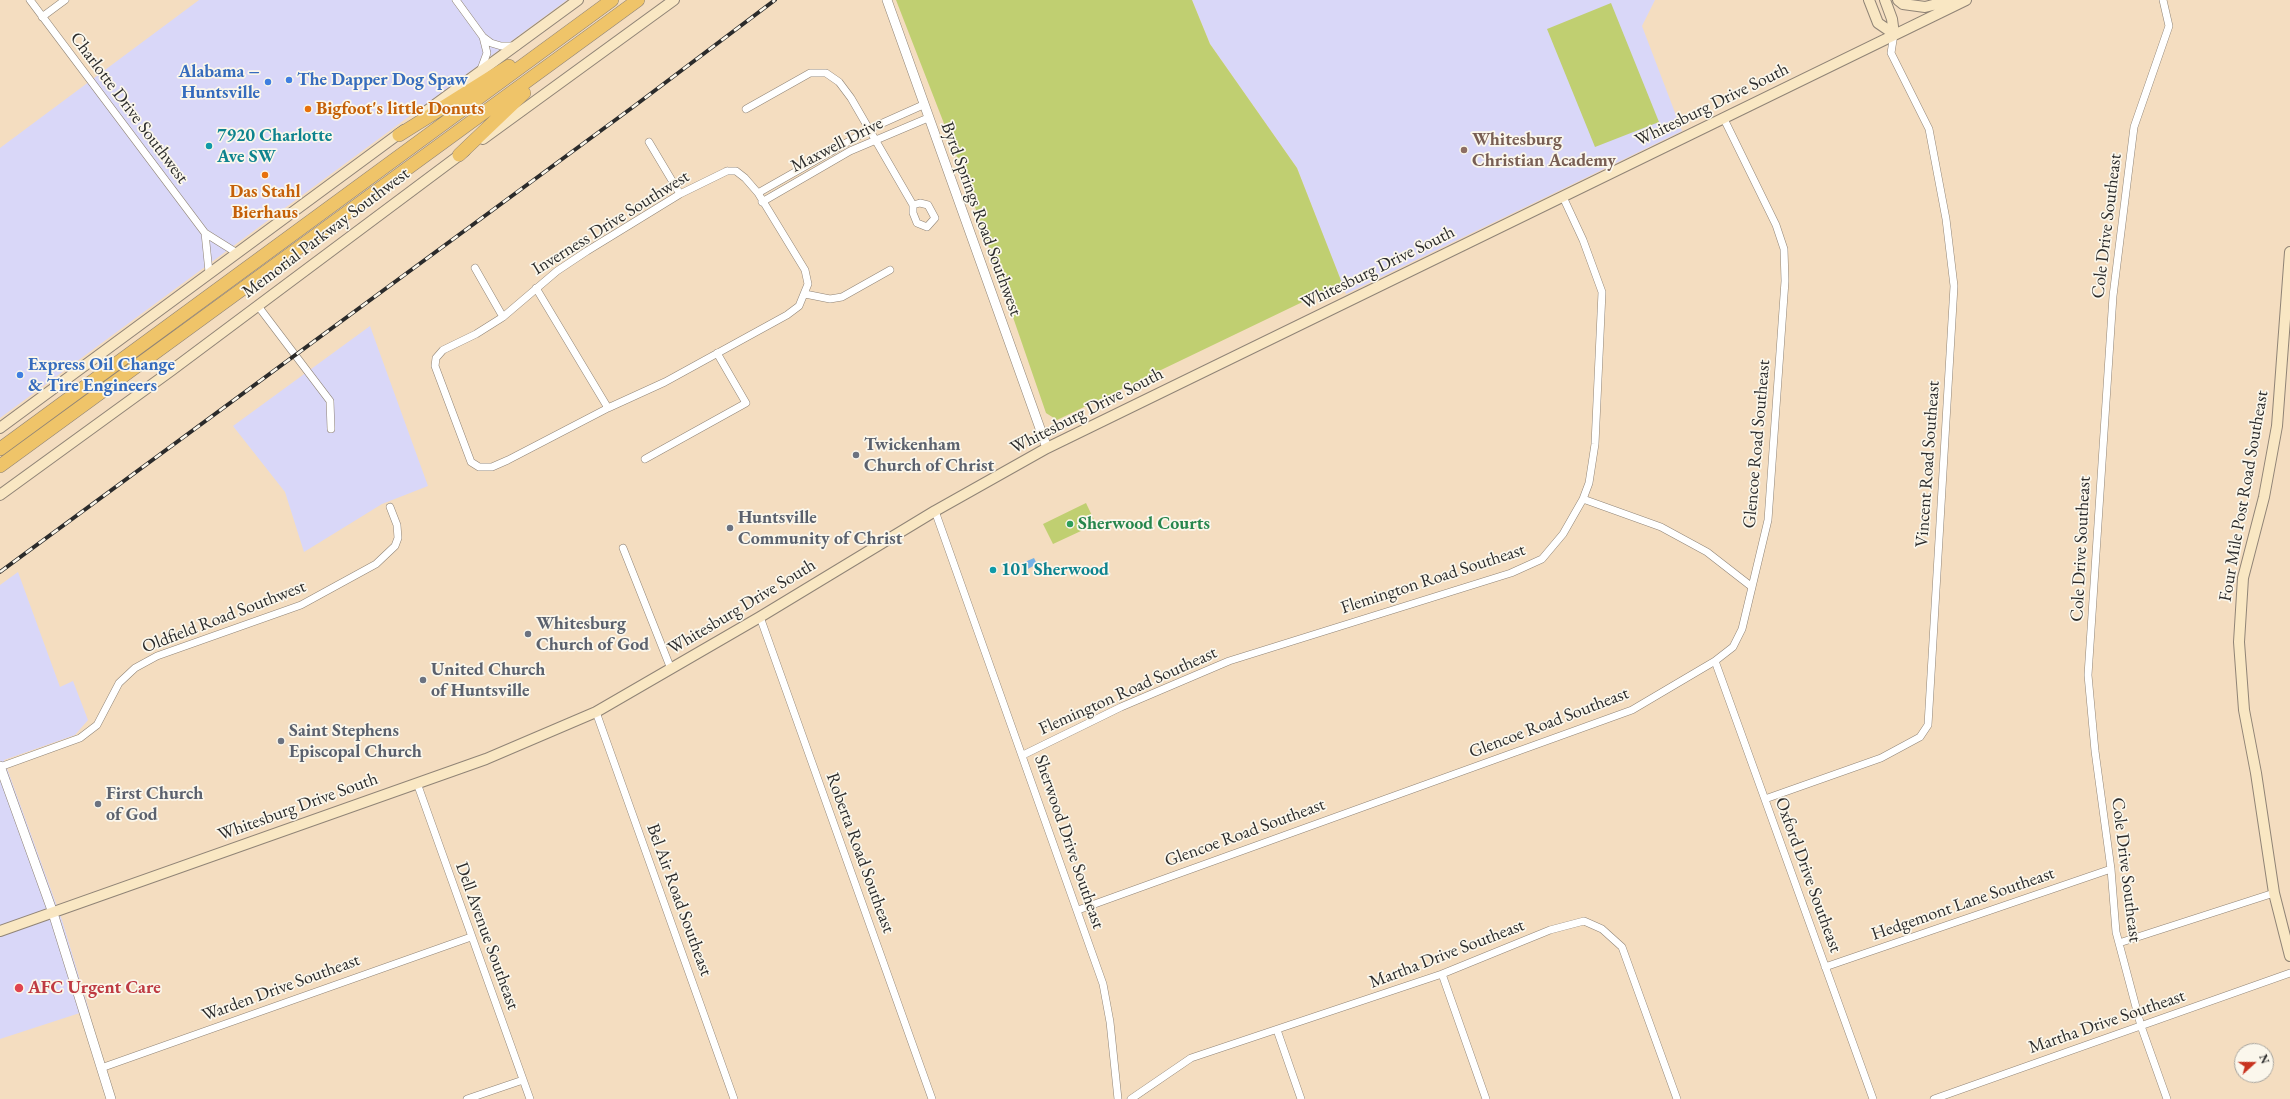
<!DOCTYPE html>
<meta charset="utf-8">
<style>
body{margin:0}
#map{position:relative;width:2290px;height:1099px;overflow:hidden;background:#f4ddc0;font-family:"EB Garamond",serif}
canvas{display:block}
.north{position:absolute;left:2234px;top:1043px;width:40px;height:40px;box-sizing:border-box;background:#fbf7ec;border:1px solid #a8a59f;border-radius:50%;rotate:69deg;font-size:11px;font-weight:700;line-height:16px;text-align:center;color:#2b2b2b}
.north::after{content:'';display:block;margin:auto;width:14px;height:18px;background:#c8321e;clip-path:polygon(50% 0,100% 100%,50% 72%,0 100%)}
</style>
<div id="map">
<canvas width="2290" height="1099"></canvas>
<div class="north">N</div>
</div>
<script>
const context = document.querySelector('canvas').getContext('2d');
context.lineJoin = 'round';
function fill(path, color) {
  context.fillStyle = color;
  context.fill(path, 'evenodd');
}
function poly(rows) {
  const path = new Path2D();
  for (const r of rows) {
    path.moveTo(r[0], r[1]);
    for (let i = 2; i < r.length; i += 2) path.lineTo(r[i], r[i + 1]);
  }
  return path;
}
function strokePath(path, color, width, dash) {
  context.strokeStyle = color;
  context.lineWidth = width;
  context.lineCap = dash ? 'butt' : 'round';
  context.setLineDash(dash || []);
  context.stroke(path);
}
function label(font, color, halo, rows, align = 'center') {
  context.font = font + ' "EB Garamond",serif';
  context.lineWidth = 3.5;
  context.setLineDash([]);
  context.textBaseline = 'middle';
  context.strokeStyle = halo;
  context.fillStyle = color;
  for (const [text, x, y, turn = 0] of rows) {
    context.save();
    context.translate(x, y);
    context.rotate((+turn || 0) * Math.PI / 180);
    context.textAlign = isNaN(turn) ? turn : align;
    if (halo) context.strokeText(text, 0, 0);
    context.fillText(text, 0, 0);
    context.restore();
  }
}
fill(poly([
 [199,0,567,0,0,418,0,148],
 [1192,0,1655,0,1642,26,1682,131,1346,294,1297,168,1210,44],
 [370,326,428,486,382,504,304,552,285,492,233,426],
 [18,572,60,687,73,681,88,720,75,735,4,760,62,920,89,1010,0,1039,0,585]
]), '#d9d7f8');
fill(poly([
 [896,0,1192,0,1210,44,1297,168,1342,283,1057,420,1046,413,964,175],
 [1611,3,1659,122,1595,147,1547,29],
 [1086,503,1096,524,1053,544,1043,524]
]), '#c0cf71');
fill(poly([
 [1034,558,1037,564,1024,571,1020,564]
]), '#74b1e6');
const minor = poly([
 [30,0,205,233,237,253],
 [456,0,483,37,491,43,501,46,517,46],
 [2163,0,2169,26,2134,127,2113,296,2088,675,2095,751,2111,869,2116,932,2141,1026,2167,1099],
 [42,17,65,0],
 [480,72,487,53,483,37],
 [746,109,810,73,826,73,839,82,851,98,913,205],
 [649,142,680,194],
 [727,171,736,171,745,178,758,193,805,270,808,284,799,306,787,315,665,382,608,408,508,460,492,467,479,467,471,462,435,366,436,358,443,350,476,334,503,317,557,271,587,251,680,194,727,171],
 [758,193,876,126,923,105],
 [762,202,850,151,928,118],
 [920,203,928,205,935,218,927,227,917,223,913,213,913,205,920,203],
 [205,233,209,272],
 [475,268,503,317],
 [536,288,608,408],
 [805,294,830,299,842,297,890,270],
 [258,306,330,401,331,429],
 [645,459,746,403,717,353],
 [1583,499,1661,527,1707,552,1752,587],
 [935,511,1103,984,1110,1022,1118,1099],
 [623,548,671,669],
 [760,617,932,1099],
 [1715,661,1873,1099],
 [596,712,734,1099],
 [1023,755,1121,707,1229,661,1511,573,1542,559,1563,534,1583,499,1589,483,1595,444,1602,292,1583,240,1563,197],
 [0,767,80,738,97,725,119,683,135,668,157,656,301,605,376,564,395,546,398,538,397,525,390,507],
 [417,783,530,1099],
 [1765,799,1881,758,1920,737,1928,725,1954,286,1946,219,1929,129,1891,53,1894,34],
 [1078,910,1632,710,1715,661,1733,647,1742,629,1768,520,1785,281,1784,249,1776,225,1724,119],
 [2119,943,2274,893],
 [1825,967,2111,869],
 [1442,974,1486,1099],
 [1277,1030,1301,1099],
 [101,1068,471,937],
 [467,1099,523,1080],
 [1131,1099,1191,1058,1442,974,1550,930,1584,921,1602,929,1622,947,1677,1099],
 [1934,1099,2290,973]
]);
const tertiary = poly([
 [887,0,1047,448],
 [0,766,53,913,111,1099]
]);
const secondary = poly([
 [1869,0,1878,23,1894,34],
 [1885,0,1892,19,1894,34],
 [1898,0,1903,4,1925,7,1953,0],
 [425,112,578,0],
 [483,139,674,0],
 [2290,252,2277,426,2264,497,2243,578,2239,642,2244,710,2256,773,2274,893,2290,956],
 [0,428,404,130],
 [0,495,172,370,465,151],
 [0,931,486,759,596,712,760,617,935,511,1047,448,1966,0]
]);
const motorway = poly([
 [399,135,509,66],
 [459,155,524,93],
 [0,449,612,0],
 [0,466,638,0]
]);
strokePath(minor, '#908476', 8);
strokePath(tertiary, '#908476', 10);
strokePath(secondary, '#908476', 12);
strokePath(motorway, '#908476', 14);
strokePath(minor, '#fff', 7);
strokePath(tertiary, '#fff', 9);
strokePath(secondary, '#f9e7c3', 10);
strokePath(motorway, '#efc469', 13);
const rail = poly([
 [0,572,633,107,775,0]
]);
strokePath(rail, '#2b2b2b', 4);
strokePath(rail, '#fbf7ec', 2.5, [8]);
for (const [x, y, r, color] of [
 [289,80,4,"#3f7fe0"],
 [268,82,4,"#3f7fe0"],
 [308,109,4,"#e8710a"],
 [209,146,4,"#0f9aa8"],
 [1464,150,4,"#8d6e63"],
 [265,175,4,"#e8710a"],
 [20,375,4,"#3f7fe0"],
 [856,455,4,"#6b7280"],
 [1070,524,4,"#2e9e5b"],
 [730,528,4,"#6b7280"],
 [993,570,4,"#0f9aa8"],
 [528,634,4,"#6b7280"],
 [423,680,4,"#6b7280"],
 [281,741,4,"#6b7280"],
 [98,804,4,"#6b7280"],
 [19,988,5,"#e0444e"]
]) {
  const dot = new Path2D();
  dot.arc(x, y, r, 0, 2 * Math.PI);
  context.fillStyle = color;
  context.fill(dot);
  strokePath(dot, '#fbf7ec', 1.5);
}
label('bold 18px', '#366cbe', '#fbf7ec', [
 ["Alabama –",260,72,"right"],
 ["Huntsville",260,93,"right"],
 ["The Dapper Dog Spaw",297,80],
 ["Express Oil Change",28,365],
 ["& Tire Engineers",28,386]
], 'left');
label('18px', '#2b2b2b', '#fbf7ec', [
 ["Whitesburg Drive South",1712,105,-26],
 ["Charlotte Drive Southwest",129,108,53],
 ["Maxwell Drive",837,145,-27],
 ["Byrd Springs Road Southwest",981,219,70],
 ["Inverness Drive Southwest",611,223,-32],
 ["Cole Drive Southeast",2107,226,-83],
 ["Memorial Parkway Southwest",326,233,-37],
 ["Whitesburg Drive South",1378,268,-26],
 ["Whitesburg Drive South",1087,411,-27],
 ["Glencoe Road Southeast",1757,444,-85],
 ["Vincent Road Southeast",1928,464,-86],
 ["Four Mile Post Road Southeast",2244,496,-80],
 ["Cole Drive Southeast",2081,549,-87],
 ["Flemington Road Southeast",1433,579,-18],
 ["Whitesburg Drive South",742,607,-31],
 ["Oldfield Road Southwest",224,617,-21],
 ["Flemington Road Southeast",1128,691,-24],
 ["Glencoe Road Southeast",1549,723,-21],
 ["Whitesburg Drive South",298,807,-20],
 ["Glencoe Road Southeast",1245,833,-20],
 ["Sherwood Drive Southeast",1069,842,71],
 ["Roberta Road Southeast",860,853,70],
 ["Cole Drive Southeast",2126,870,83],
 ["Oxford Drive Southeast",1808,875,70],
 ["Bel Air Road Southeast",679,900,70],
 ["Hedgemont Lane Southeast",1963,904,-19],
 ["Dell Avenue Southeast",487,936,70],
 ["Martha Drive Southeast",1447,954,-21],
 ["Warden Drive Southeast",281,988,-20],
 ["Martha Drive Southeast",2107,1022,-19]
]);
label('bold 18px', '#c56008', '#fbf7ec', [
 ["Bigfoot's little Donuts",316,109],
 ["Das Stahl",265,192,"center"],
 ["Bierhaus",265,213,"center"]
], 'left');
label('bold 18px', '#0d838f', '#fbf7ec', [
 ["7920 Charlotte",217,136],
 ["Ave SW",217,157],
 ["101 Sherwood",1001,570]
], 'left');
label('bold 18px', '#785e54', '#fbf7ec', [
 ["Whitesburg",1472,140],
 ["Christian Academy",1472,161]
], 'left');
label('bold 18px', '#5b616d', '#fbf7ec', [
 ["Twickenham",864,445],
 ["Church of Christ",864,466],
 ["Huntsville",738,518],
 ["Community of Christ",738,539],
 ["Whitesburg",536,624],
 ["Church of God",536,645],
 ["United Church",431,670],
 ["of Huntsville",431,691],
 ["Saint Stephens",289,731],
 ["Episcopal Church",289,752],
 ["First Church",106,794],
 ["of God",106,815]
], 'left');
label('bold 18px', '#27864d', '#fbf7ec', [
 ["Sherwood Courts",1078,524]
], 'left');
label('bold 18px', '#be3a42', '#fbf7ec', [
 ["AFC Urgent Care",28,988]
], 'left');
</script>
